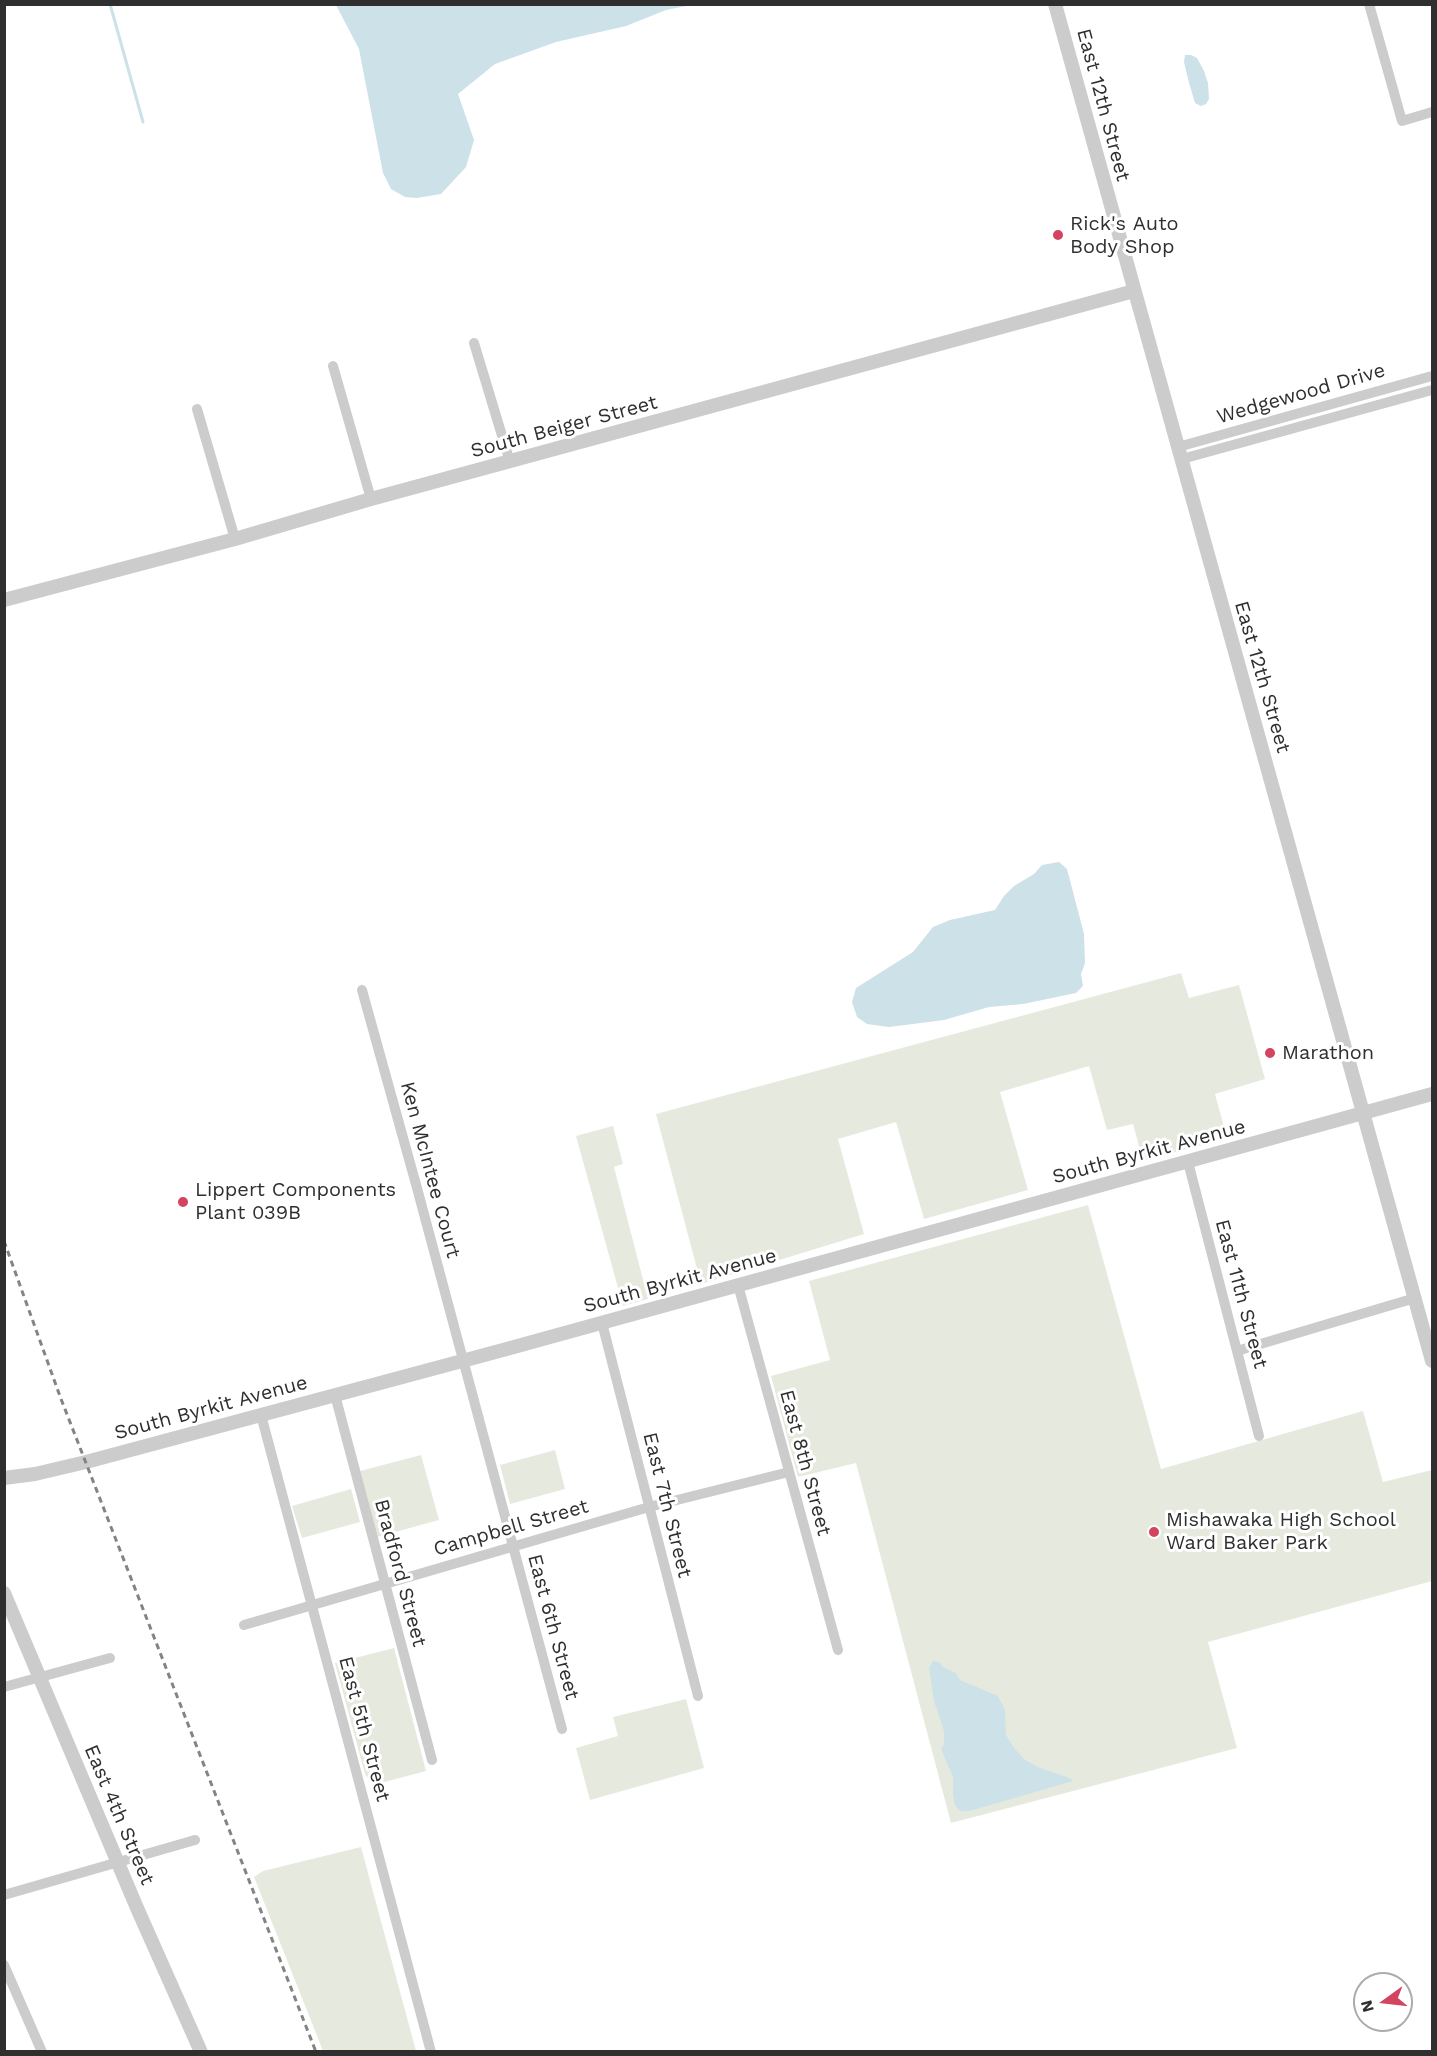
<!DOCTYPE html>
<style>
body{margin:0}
#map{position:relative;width:1437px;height:2056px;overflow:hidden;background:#fff;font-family:"Work Sans",sans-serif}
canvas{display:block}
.frame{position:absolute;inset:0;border:6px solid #2f2f2f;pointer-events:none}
.north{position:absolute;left:1353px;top:1972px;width:60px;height:60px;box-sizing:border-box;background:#fff;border:2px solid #acacac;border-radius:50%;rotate:255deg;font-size:16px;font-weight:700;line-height:24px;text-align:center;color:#2f2f2f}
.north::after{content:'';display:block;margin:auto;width:21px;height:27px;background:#d34460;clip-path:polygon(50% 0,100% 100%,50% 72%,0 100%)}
</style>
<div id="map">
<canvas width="1437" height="2056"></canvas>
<div class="frame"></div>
<div class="north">N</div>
</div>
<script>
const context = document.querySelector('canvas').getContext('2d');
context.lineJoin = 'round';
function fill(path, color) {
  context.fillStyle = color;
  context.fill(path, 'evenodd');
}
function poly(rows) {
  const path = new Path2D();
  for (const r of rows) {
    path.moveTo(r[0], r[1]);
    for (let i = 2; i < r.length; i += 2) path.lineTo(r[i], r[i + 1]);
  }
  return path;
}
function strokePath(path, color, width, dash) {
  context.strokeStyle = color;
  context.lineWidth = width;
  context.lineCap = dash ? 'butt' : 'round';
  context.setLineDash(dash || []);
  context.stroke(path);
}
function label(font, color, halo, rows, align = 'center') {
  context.font = font + ' "Work Sans",sans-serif';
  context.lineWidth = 6;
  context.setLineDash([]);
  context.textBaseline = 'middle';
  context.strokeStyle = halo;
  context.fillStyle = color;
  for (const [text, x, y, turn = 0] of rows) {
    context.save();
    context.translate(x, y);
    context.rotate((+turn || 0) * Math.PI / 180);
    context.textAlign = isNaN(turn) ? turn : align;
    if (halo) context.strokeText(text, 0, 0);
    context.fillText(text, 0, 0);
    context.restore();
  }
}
fill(poly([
 [1181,973,1189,998,1239,985,1265,1079,1215,1094,1227,1138,1143,1161,1133,1124,1107,1130,1089,1066,1000,1092,1028,1190,924,1219,896,1122,838,1139,864,1234,701,1284,656,1114],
 [613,1126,623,1164,614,1167,648,1299,623,1306,576,1136],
 [1088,1205,1161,1469,1363,1411,1383,1482,1432,1470,1432,1581,1208,1642,1237,1748,951,1823,856,1463,798,1477,771,1376,830,1360,809,1281],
 [555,1450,565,1489,510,1504,500,1465],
 [421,1455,439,1520,377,1537,360,1471],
 [351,1489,360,1522,302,1538,292,1506],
 [394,1648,426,1771,373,1785,365,1774,335,1663],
 [686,1699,704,1768,590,1800,576,1748,618,1736,613,1717],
 [361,1847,416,2051,323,2051,254,1877,263,1871]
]), '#e6eade');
fill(poly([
 [336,5,691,5,666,10,626,26,556,42,495,64,458,94,474,140,466,167,441,194,417,198,405,197,391,189,383,173,359,49],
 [1185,55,1191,55,1197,58,1204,71,1208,83,1209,99,1206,104,1201,106,1195,103,1189,83,1184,62],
 [1059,862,1067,869,1084,934,1085,963,1081,974,1083,986,1076,993,1023,1004,989,1007,944,1020,889,1027,867,1024,857,1017,852,1002,856,988,913,952,933,927,950,920,995,910,1004,896,1014,886,1034,874,1042,865],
 [933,1661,939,1662,943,1667,956,1673,960,1680,998,1696,1005,1710,1006,1735,1014,1748,1025,1760,1040,1768,1070,1778,1073,1781,970,1811,960,1811,955,1805,953,1795,953,1777,941,1749,944,1744,944,1731,934,1701,929,1667]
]), '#cce1e8');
strokePath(poly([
 [110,4,143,122]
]), '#cce1e8', 3);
strokePath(poly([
 [1369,4,1402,121,1432,112],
 [474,343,510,462],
 [333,366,371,499],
 [197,409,235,539],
 [1178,447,1432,376],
 [1182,459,1432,390],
 [362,990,417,1188,562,1729],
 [1188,1162,1259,1436],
 [738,1285,838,1650],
 [602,1323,698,1696],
 [1237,1351,1415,1298],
 [335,1395,432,1760],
 [261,1415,431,2052],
 [244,1625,649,1507,789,1472],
 [4,1687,110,1658],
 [4,1895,195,1840],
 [4,1965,42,2052]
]), '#ccc', 10);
strokePath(poly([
 [1055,4,1432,1361],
 [4,600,235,539,371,499,1134,291],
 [4,1478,35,1474,86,1462,503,1350,1432,1094],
 [4,1593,137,1908,201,2052]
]), '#ccc', 14);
strokePath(poly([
 [4,1241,61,1399,316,2052]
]), '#848484', 3, [6, 4.5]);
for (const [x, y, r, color] of [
 [1058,235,6,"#d34460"],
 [1270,1053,6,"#d34460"],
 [183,1202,6,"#d34460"],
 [1154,1532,6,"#d34460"]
]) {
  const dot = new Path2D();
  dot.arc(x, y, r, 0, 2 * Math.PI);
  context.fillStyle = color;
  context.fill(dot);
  strokePath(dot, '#fff', 2);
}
label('20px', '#2f2f2f', '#fff', [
 ["East 12th Street",1103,105,75],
 ["Wedgewood Drive",1301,394,-16],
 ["South Beiger Street",564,427,-15],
 ["East 12th Street",1262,677,74],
 ["South Byrkit Avenue",1149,1152,-15],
 ["Ken McIntee Court",430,1170,75],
 ["South Byrkit Avenue",680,1281,-15],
 ["East 11th Street",1241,1294,75],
 ["South Byrkit Avenue",211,1408,-15],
 ["East 8th Street",805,1463,75],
 ["East 7th Street",667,1505,76],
 ["Campbell Street",511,1528,-16],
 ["Bradford Street",400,1573,75],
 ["East 6th Street",553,1627,75],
 ["East 5th Street",364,1729,75],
 ["East 4th Street",119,1815,67]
]);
label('20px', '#2f2f2f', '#fff', [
 ["Rick's Auto",1070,224],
 ["Body Shop",1070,247],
 ["Marathon",1282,1053],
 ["Lippert Components",195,1190],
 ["Plant 039B",195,1213],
 ["Mishawaka High School",1166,1520],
 ["Ward Baker Park",1166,1543]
], 'left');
</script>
